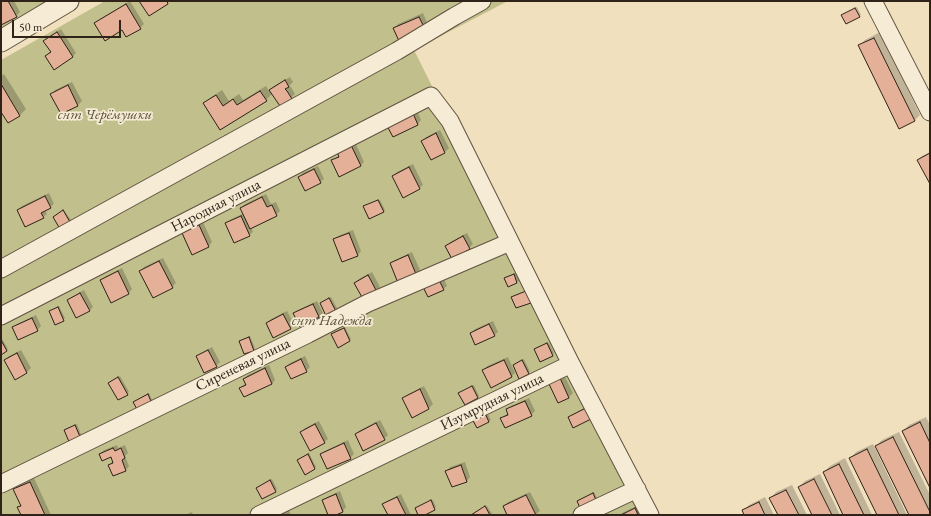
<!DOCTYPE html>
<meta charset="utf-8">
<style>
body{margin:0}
#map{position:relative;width:931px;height:516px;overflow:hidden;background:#f1e0bd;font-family:"EB Garamond",serif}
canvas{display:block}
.frame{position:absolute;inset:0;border:2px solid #2e2219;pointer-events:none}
.scale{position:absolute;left:12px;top:20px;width:109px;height:18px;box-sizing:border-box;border:2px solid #2e2219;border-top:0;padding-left:5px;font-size:12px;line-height:14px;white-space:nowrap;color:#2e2219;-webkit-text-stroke:3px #f6ebd4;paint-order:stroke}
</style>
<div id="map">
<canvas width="931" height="516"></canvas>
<div class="frame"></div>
<div class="scale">50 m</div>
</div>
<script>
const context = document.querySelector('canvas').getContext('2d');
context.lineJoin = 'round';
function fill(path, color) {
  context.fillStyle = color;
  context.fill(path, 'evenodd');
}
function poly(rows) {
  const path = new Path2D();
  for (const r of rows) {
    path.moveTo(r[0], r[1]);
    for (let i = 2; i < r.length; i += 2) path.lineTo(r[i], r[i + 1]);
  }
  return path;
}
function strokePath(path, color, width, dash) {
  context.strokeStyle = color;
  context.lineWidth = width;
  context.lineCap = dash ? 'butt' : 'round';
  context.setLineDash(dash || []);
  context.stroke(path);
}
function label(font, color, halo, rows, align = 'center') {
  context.font = font + ' "EB Garamond",serif';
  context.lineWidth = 3.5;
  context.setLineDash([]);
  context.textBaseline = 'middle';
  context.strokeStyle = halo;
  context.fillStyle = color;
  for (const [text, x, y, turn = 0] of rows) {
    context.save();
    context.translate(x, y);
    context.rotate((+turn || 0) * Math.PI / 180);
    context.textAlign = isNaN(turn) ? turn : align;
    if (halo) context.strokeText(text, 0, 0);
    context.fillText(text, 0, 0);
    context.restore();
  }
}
fill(poly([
 [1,1,49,1,1,29],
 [105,1,508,1,414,50,646,515,1,515,1,60]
]), '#c1c08c');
fill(poly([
 [1,1,14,1,20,12,16,16,1,24],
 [130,1,144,24,140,28,122,29,96,23,100,19],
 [857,7,861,15,859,16,842,15],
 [423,13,428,25,424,29,395,28,398,24],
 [61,29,76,53,73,56,46,56,51,51,44,41,48,37],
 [880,32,920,115,914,121,859,46,865,40],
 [4,74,26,109,20,115,9,122,1,110,1,76],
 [290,77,293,82,289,86,291,87,295,94,291,98,280,105,273,93,266,100,220,129,204,104,210,98,222,90,229,101,239,94,243,100,266,86,269,91,274,86],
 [72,82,82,101,78,105,61,113,52,94,55,90],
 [416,108,421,120,418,124,393,136],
 [440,130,449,148,445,152,431,159,422,141,426,137],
 [355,142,364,162,360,166,332,161],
 [930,152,930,182,918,160,922,156],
 [413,164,423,185,419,188,393,176,397,172],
 [318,166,324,179,320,182,300,177,303,173],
 [49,193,54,204,50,207,45,210,47,214,43,217,18,210,22,206],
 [266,194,271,204,276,202,280,211,276,215,251,227,253,232,249,235,226,224,230,220,244,213,241,208,245,204],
 [380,200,385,210,383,211,365,207],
 [64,210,71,220,70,221,56,215],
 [203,222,212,242,209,246,193,254,183,234,187,230],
 [353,230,361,251,358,255,343,261,335,239,338,236],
 [467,233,473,244,469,248,447,246,450,242],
 [412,252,420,270,416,273,391,263,395,260],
 [163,258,176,283,172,287,141,271,144,267],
 [122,268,132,289,129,293,112,301,101,281,105,277],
 [372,272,380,287,376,291,355,283,359,279],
 [516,273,519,281,517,282,508,286,506,278,507,277],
 [442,274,447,286,443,289,424,285],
 [84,290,93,307,89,311,68,301,72,297],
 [331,297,338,310,336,312,321,303],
 [317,301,323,313,319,316,295,314,298,310],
 [59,306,65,318,56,324,50,311],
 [287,311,294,324,290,328,267,323,271,319],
 [36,315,41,326,37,330,13,328,17,324],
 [493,321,498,332,494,335,471,333,475,329],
 [345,327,351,339,350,340,332,334],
 [250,336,255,348,253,350,240,342,242,340],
 [1,337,8,349,1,354],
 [549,343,554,353,552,355,537,348],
 [212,347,220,362,216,366,197,356,201,353],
 [21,350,31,368,27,372,15,378,5,360,9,356],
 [305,356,310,367,306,371,286,367,290,363],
 [508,357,515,373,511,377,484,370,487,366],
 [524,359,530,372,528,373,514,365],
 [269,365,275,380,272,384,240,388,246,383,244,379,248,375],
 [564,375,573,393,569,397,559,402,550,384],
 [120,376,129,392,127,394,111,382],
 [474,385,479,396,478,398,460,393],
 [424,386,433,404,429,408,412,416,403,398,407,395],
 [149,393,153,402,134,402,136,400],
 [529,398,535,411,531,415,502,419,505,415,509,413,507,410,511,406],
 [590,405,591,418,569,417,573,414],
 [486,410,491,420,477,427],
 [926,417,930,425,930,486,903,431,909,425],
 [380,420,388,435,384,439,356,434,360,430],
 [319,421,328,439,324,442,302,432,305,428],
 [77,424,82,437,81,439,65,430],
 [899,432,930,495,930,515,910,515,876,446,882,440],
 [348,440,354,454,350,458,321,454,325,451],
 [873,444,907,515,878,515,851,458,856,452],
 [117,445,118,448,125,445,128,453,125,456,129,466,126,470,109,465,113,461,111,456,100,454,104,450],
 [309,453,316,467,315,468,298,460],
 [845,458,872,515,844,515,824,472,830,466],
 [465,462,470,477,467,481,452,486,447,471,450,467],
 [820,474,840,515,813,515,799,487,805,481],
 [34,478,51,515,22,515,18,507,22,504,15,489,18,486],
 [272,479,277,489,275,491,257,488],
 [792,485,807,515,779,515,771,498,776,492],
 [340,491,346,507,343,511,334,515,329,515,323,500,327,497],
 [530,492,540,511,535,515,508,515,504,506,508,502],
 [594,492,597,498,596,499,578,501],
 [401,494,411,515,389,515,384,505,387,501],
 [765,497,774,515,745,515,743,511,749,505],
 [433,500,436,507,423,515,419,515,418,507],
 [287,505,291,515,266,515],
 [639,505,644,515,620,515,622,513],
 [487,506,493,515,473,515,474,513],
 [192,512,193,515,185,515]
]), '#0003');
const building = poly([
 [1,1,8,1,17,17,1,25,1,1],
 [139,1,167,1,168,4,149,16,139,1],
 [126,4,141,29,126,37,122,30,105,41,94,23,126,4],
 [855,8,860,17,846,24,841,15,855,8],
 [419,17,425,29,399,41,393,28,419,17],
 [57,32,73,57,54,70,45,56,51,52,43,41,57,32],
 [874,38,915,121,899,129,858,45,874,38],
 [285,80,289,87,285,89,287,91,292,99,280,106,269,90,285,80],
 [1,84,20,116,8,123,1,112,1,84],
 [68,85,78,106,61,114,50,94,68,85],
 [260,91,267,101,220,130,203,103,216,95,223,106,233,99,237,105,260,91],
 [412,111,418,125,393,137,386,124,412,111],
 [436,133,445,153,431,160,421,141,436,133],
 [351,145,361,166,339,177,331,160,339,157,337,152,351,145],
 [930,153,930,184,917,160,930,153],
 [409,167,420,189,403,198,392,176,409,167],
 [314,169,321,183,305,191,298,177,314,169],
 [45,196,51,208,41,213,44,218,25,227,17,210,45,196],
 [262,197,267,207,272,205,277,216,250,229,240,208,262,197],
 [378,200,384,212,369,219,363,206,378,200],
 [63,210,70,222,60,229,53,217,63,210],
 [241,216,250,236,234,243,225,223,241,216],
 [199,225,209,247,192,255,182,233,199,225],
 [349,233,358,256,342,262,333,239,349,233],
 [463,236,470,249,452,259,445,246,463,236],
 [408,255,416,274,398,283,390,263,408,255],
 [159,261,173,288,153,298,139,271,159,261],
 [118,271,129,294,111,303,100,280,118,271],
 [514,274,517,283,508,287,504,278,514,274],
 [368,275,377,292,363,299,354,283,368,275],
 [438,278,444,290,428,297,422,285,438,278],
 [526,291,531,303,516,308,511,297,526,291],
 [80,293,90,311,76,318,67,300,80,293],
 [329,298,337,313,327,318,320,303,329,298],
 [313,304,319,317,300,327,293,313,313,304],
 [58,307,64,321,55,325,49,311,58,307],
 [283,314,291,329,273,338,266,323,283,314],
 [32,318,38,331,18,340,12,327,32,318],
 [489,324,495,336,475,345,470,333,489,324],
 [344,328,350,341,338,348,331,334,344,328],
 [249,337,254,351,244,354,239,341,249,337],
 [1,340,7,351,1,355,1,340],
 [547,343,553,356,540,362,534,349,547,343],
 [208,350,217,367,204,373,196,356,208,350],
 [17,353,27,373,15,380,4,360,17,353],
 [301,359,307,372,291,379,285,367,301,359],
 [504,360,512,377,491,388,482,370,504,360],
 [522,360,529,374,519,379,513,365,522,360],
 [265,368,272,384,244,397,239,388,246,385,243,379,265,368],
 [118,377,128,395,118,400,108,383,118,377],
 [560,378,569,398,558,403,549,384,560,378],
 [472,386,478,398,465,405,458,393,472,386],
 [420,389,429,409,412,418,402,398,420,389],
 [148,394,152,404,138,411,133,402,148,394],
 [525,401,532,416,505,428,500,418,508,415,506,409,525,401],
 [586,408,591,419,573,428,568,417,586,408],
 [484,411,489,422,477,428,471,417,484,411],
 [920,422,930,443,930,488,902,431,920,422],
 [376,423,385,440,363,451,355,434,376,423],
 [315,424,325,443,310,451,300,432,315,424],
 [75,425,81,439,70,444,64,430,75,425],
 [893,437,930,512,930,515,909,515,875,446,893,437],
 [344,443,351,459,327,469,320,454,344,443],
 [113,448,115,451,121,448,125,458,122,460,126,471,113,476,108,465,113,463,111,457,102,461,99,454,113,448],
 [867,449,899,515,877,515,849,458,867,449],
 [308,454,315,469,305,475,297,460,308,454],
 [839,464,864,515,843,515,823,472,839,464],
 [461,465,467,482,452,487,445,471,461,465],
 [814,479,832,515,812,515,798,487,814,479],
 [270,480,276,492,262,499,256,488,270,480],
 [30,482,45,515,21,515,17,507,21,506,13,489,30,482],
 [786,490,799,515,778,515,769,498,786,490],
 [593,493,596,500,580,508,577,501,593,493],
 [336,494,343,512,336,515,328,515,322,500,336,494],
 [526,495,536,515,507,515,503,506,526,495],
 [397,497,406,515,388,515,382,504,397,497],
 [431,500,435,510,425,515,418,515,415,508,431,500],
 [759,502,765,515,744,515,742,510,759,502],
 [485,506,490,515,471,515,485,506],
 [635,508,638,515,621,515,635,508]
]);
fill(building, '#e4b097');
strokePath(building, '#2e2219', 1);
const minor = poly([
 [873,1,930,112],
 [1,269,397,51,455,16,482,1],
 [1,316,431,96,450,121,571,364],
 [1,484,308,334,368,303,510,242],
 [259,515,571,364,650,515],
 [582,515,637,489]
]);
const tertiary = poly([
 [1,41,68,1]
]);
strokePath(minor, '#5f5242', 19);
strokePath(tertiary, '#5f5242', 23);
strokePath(minor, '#f6ebd4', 17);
strokePath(tertiary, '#f6ebd4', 21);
label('italic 15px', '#5a513c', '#f6ebd4', [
 ["снт Черёмушки",105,115],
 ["снт Надежда",332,321]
]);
label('15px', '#2e2219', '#f6ebd4', [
 ["Народная улица",216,206,-27],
 ["Сиреневая улица",243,365,-26],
 ["Изумрудная улица",492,402,-26]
]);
</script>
